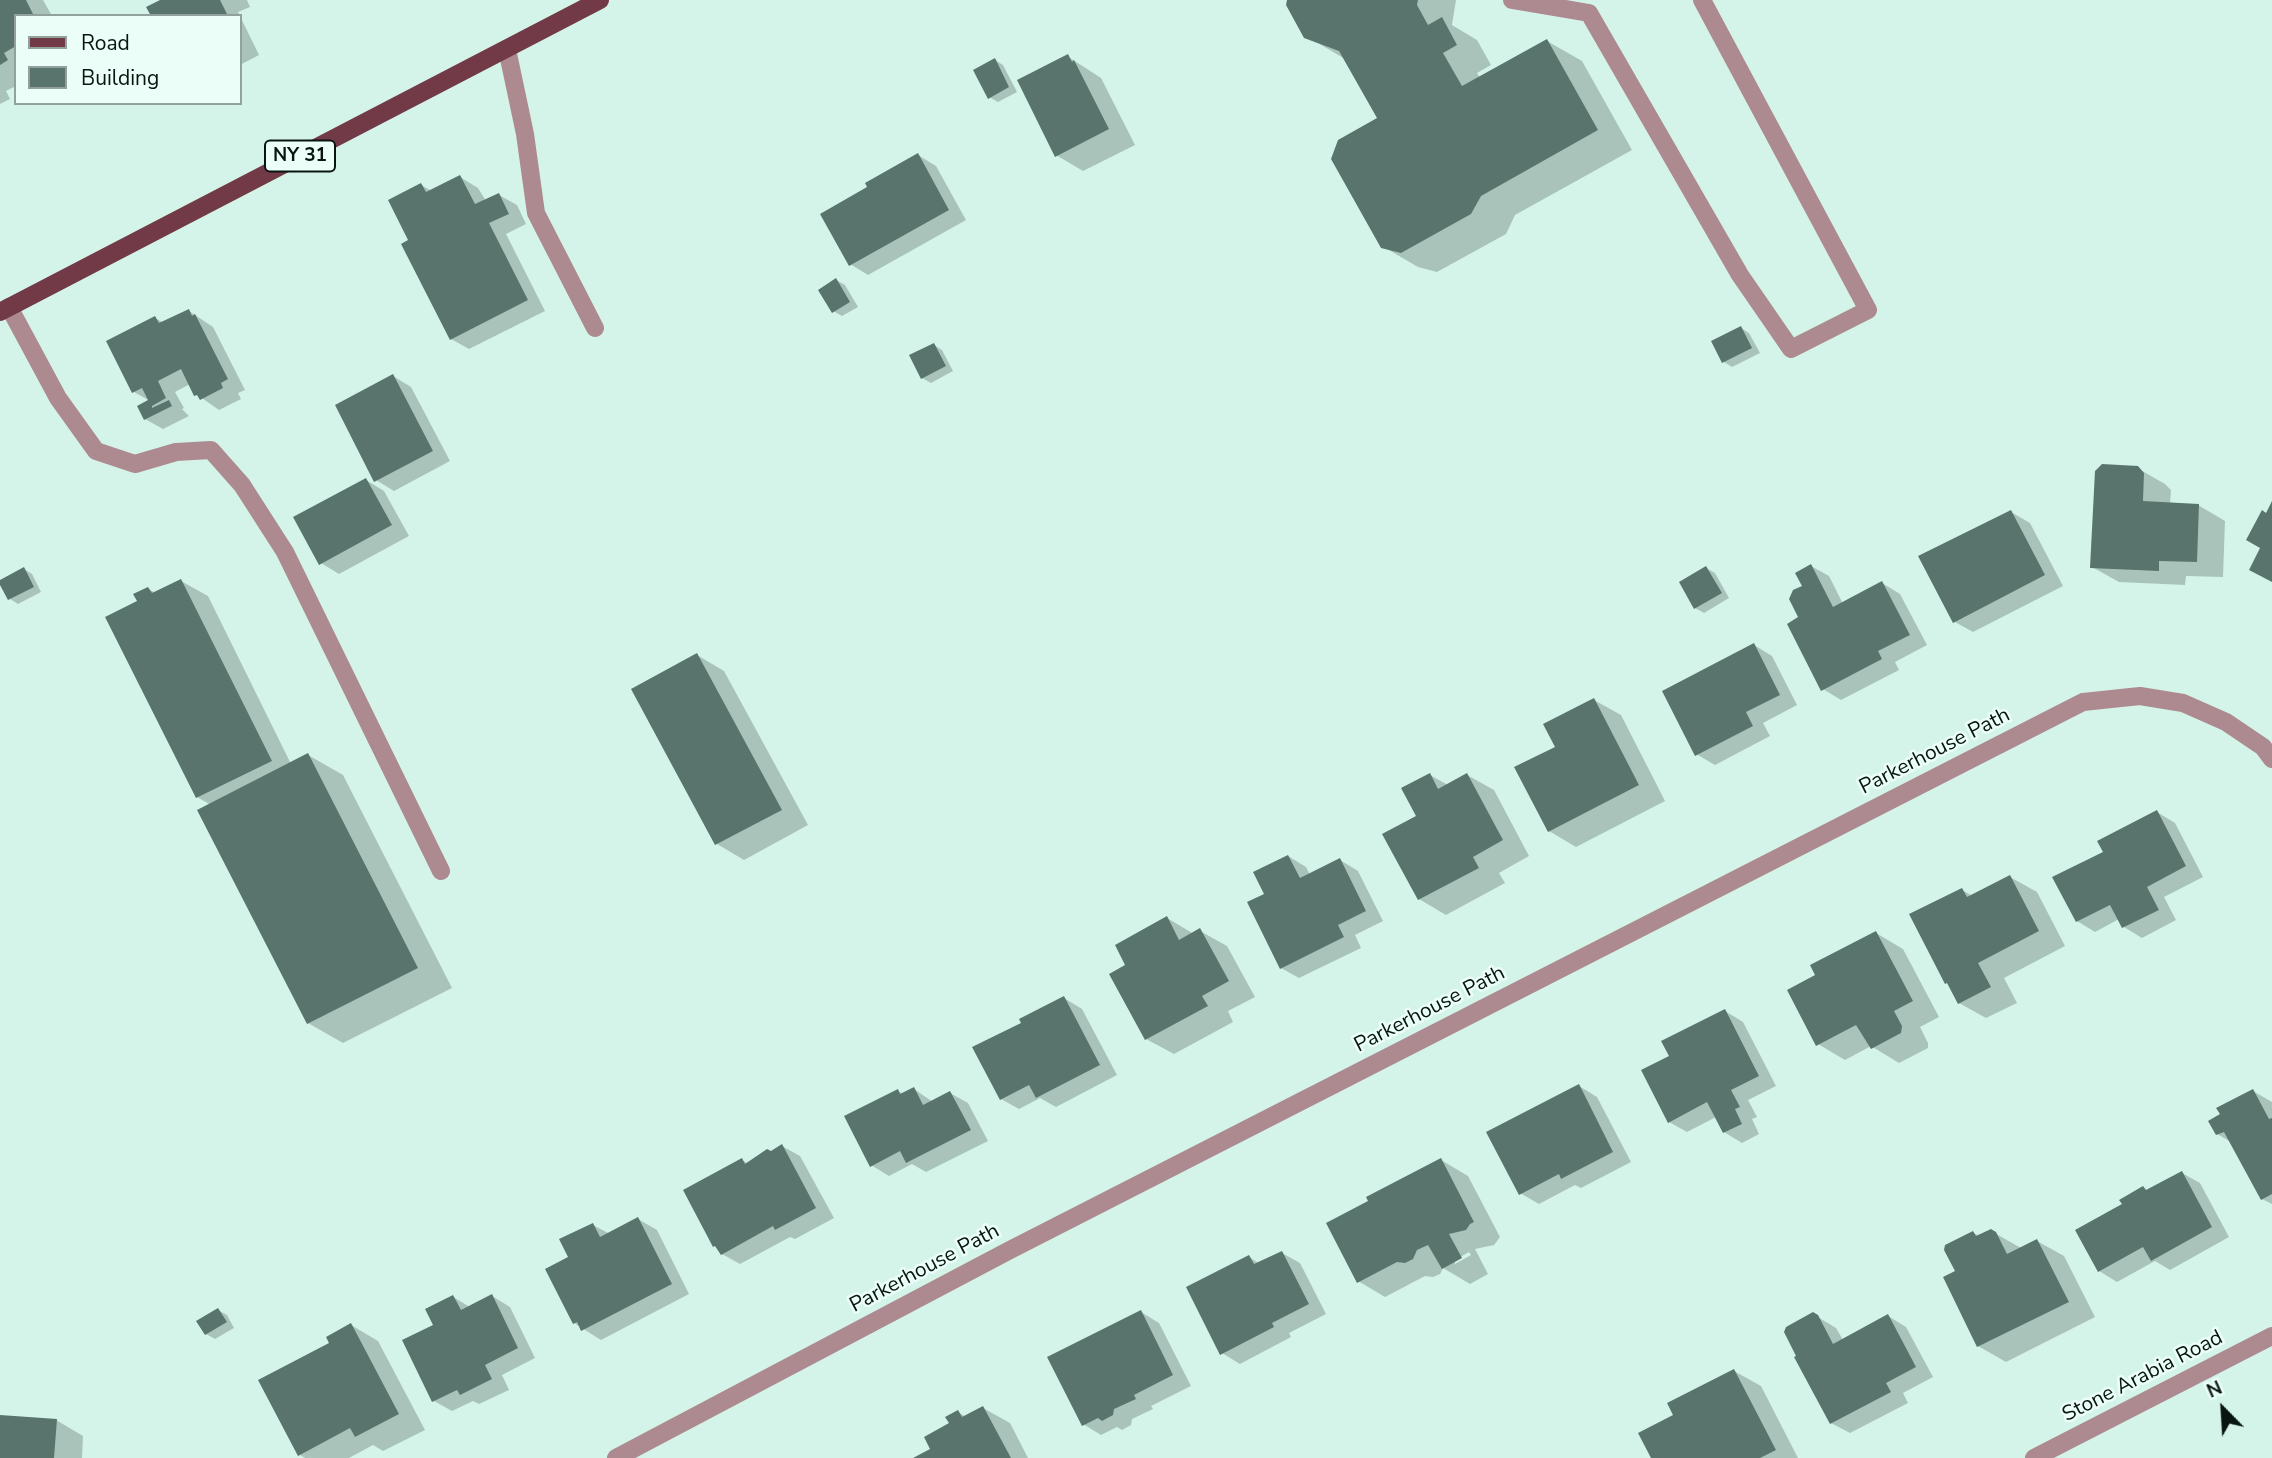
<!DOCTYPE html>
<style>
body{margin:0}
#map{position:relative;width:2272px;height:1458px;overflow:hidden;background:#d4f4ea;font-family:"Nunito Sans",sans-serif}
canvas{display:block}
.legend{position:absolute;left:14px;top:14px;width:228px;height:91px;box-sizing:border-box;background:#ebfef8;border:2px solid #91a19c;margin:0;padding:9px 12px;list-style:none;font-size:21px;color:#091511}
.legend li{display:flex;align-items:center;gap:14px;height:35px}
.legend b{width:35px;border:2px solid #91a19c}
.north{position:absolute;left:2188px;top:1374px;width:70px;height:70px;-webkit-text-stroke:5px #ebfef8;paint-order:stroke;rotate:336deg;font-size:19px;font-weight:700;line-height:28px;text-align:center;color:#091511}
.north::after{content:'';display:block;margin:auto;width:24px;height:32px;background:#091511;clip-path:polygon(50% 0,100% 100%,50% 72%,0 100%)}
</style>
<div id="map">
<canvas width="2272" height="1458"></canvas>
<ul class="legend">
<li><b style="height:9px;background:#723946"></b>Road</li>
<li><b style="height:19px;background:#58746c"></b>Building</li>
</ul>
<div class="north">N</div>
</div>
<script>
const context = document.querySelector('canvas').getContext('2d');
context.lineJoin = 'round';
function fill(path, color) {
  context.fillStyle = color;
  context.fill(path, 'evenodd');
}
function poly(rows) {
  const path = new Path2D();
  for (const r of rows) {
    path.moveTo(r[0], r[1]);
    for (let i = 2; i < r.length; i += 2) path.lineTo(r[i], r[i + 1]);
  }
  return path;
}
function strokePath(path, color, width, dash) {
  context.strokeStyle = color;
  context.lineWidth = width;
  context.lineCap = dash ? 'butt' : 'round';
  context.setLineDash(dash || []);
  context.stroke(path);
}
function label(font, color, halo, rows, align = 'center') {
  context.font = font + ' "Nunito Sans",sans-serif';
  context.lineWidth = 5;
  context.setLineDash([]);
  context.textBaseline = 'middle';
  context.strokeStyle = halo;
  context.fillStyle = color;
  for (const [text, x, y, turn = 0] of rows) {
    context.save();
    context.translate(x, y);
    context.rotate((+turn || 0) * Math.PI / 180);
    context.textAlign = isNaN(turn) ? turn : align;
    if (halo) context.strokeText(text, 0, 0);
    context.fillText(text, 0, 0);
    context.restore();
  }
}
fill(poly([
 [0,0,43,0,52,16,16,16,16,86,6,91,10,99,0,104],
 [164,0,247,0,250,7,238,12,259,55,240,65,240,16,153,16],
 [1289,0,1456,0,1452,25,1477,40,1491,65,1477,73,1480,78,1547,41,1582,61,1632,150,1515,215,1506,234,1437,272,1418,267,1382,246,1380,119,1345,59,1306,36],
 [1067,56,1101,78,1135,145,1083,171,1056,155],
 [995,60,1003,65,1017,92,998,102,989,97],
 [918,155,936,166,966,220,868,275,850,264,870,188],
 [460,177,478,188,486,201,499,195,517,205,526,224,506,234,545,311,469,349,451,339,411,241,421,185,432,191],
 [836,280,845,285,858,307,842,316,833,311],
 [189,311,213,327,245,390,238,393,241,399,219,410,196,394,190,384,175,392,184,408,182,409,189,416,163,429,145,419,150,401,134,392,155,318,164,323],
 [1741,328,1749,333,1760,353,1732,367,1724,362],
 [934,345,942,350,953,371,931,383,922,378],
 [393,376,411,387,450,461,394,491,376,480],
 [2137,468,2165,484,2171,490,2170,504,2198,505,2225,521,2223,577,2186,576,2185,585,2119,582,2092,567],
 [366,480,384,491,409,536,339,574,321,563],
 [2011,512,2030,523,2063,586,1973,632,1955,622],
 [1811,566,1829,576,1843,604,1882,583,1900,594,1927,645,1895,662,1899,670,1841,700,1823,689,1801,618,1804,586],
 [1706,568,1715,573,1729,598,1704,613,1695,608],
 [24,569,32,574,41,592,18,604,10,599],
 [181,581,208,596,291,764,308,755,343,775,452,988,343,1043,308,1023,211,805,197,797,139,602,148,589,156,593],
 [1754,645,1772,656,1797,705,1763,723,1770,736,1715,765,1696,754],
 [697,655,724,671,808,825,744,860,717,844,634,690],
 [1594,700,1621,715,1665,801,1576,847,1549,831,1558,748],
 [1430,775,1448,785,1467,775,1494,790,1529,856,1499,873,1505,883,1446,915,1419,899,1419,816],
 [2157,812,2175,823,2203,877,2164,897,2176,920,2142,938,2124,927,2119,919,2095,932,2077,921,2105,853],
 [1288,856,1306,867,1310,875,1340,860,1358,871,1383,921,1355,935,1361,948,1299,978,1281,968,1266,895],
 [2010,877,2037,892,2065,946,2004,978,2017,1003,1986,1018,1959,1003,1950,985,1947,983,1962,890,1973,896],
 [1167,918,1194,934,1200,931,1227,946,1255,997,1228,1011,1233,1022,1174,1054,1146,1039,1127,966],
 [1876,933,1903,949,1939,1017,1920,1027,1928,1043,1928,1048,1899,1063,1871,1046,1845,1060,1818,1044,1818,976],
 [1064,998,1082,1009,1117,1075,1056,1107,1040,1098,1019,1109,1001,1099,1023,1024],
 [1725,1011,1743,1022,1776,1086,1748,1100,1757,1117,1752,1119,1759,1134,1742,1143,1724,1132,1716,1117,1687,1132,1669,1122,1671,1057],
 [1579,1086,1597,1097,1631,1162,1581,1188,1575,1185,1539,1204,1520,1193],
 [914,1089,933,1102,950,1093,968,1103,988,1141,926,1172,912,1164,889,1176,871,1165,898,1091,904,1094],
 [2253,1091,2272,1102,2272,1204,2262,1199,2231,1142,2217,1134,2222,1115],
 [782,1146,800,1156,834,1218,795,1239,790,1237,740,1264,722,1254,742,1160,747,1163],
 [1441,1160,1468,1176,1500,1237,1494,1245,1475,1249,1488,1274,1470,1284,1443,1268,1440,1274,1433,1277,1425,1276,1385,1297,1358,1281],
 [1469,1252,1471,1255,1455,1264,1455,1260],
 [2182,1173,2200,1183,2229,1237,2170,1270,2155,1261,2117,1282,2099,1271,2143,1188,2148,1191],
 [638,1219,657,1230,689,1294,601,1340,574,1323,593,1225,610,1234],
 [1991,1231,2021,1248,2037,1241,2064,1256,2095,1317,2006,1362,1978,1346,1957,1272,1973,1233,1980,1236],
 [1282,1253,1300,1263,1326,1314,1289,1333,1291,1337,1240,1364,1222,1353,1249,1257,1260,1264],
 [492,1296,510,1307,535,1358,502,1375,509,1390,479,1404,473,1401,452,1411,434,1401,435,1326,453,1297,470,1307],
 [218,1310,227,1315,234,1328,215,1339,206,1334],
 [1141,1312,1159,1323,1191,1386,1151,1406,1153,1409,1132,1419,1131,1425,1122,1430,1117,1427,1101,1435,1083,1424],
 [1813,1314,1836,1328,1843,1340,1888,1316,1906,1327,1933,1377,1903,1393,1908,1403,1850,1433,1831,1423],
 [351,1325,378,1341,425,1430,383,1451,373,1445,349,1458,305,1458,300,1455,332,1344],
 [1734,1371,1761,1386,1798,1458,1653,1458,1675,1416],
 [983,1408,1010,1423,1028,1458,917,1458,933,1450,958,1412,966,1417],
 [0,1417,56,1420,83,1436,82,1458,0,1458]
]), '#0003');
fill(poly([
 [0,0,26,0,34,16,16,16,16,46,4,53,8,60,0,65],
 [160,0,220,0,228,16,151,16,146,7],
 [1287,0,1418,0,1417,5,1428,25,1442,17,1457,45,1443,53,1462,86,1547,39,1598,130,1481,196,1471,214,1401,253,1381,248,1331,159,1338,140,1377,118,1339,51,1304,38,1286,5],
 [1068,54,1072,62,1074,60,1109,129,1055,157,1017,80],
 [995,58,1009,87,988,99,973,70],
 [918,153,949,210,849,266,820,214,867,187,865,183],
 [460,175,475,204,499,193,509,214,489,223,528,300,450,340,401,244,408,240,388,200,421,183,426,192],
 [836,278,850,302,832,313,818,290],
 [189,309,192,316,195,314,228,379,221,383,223,388,200,400,197,395,194,396,181,369,158,381,166,398,152,406,152,408,169,400,172,406,144,420,137,406,148,400,142,388,132,393,106,341,155,316,159,323],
 [1741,326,1752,348,1722,363,1711,341],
 [934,343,946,366,921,379,909,355],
 [393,374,433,451,374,482,335,405],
 [2102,464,2138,466,2144,473,2143,501,2199,504,2197,562,2159,561,2159,571,2090,568,2095,471],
 [366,478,392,525,319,565,293,517],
 [2272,501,2272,582,2249,570,2260,548,2246,540,2262,510,2266,513],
 [2011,510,2045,575,1953,623,1918,556],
 [1811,564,1833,607,1882,581,1910,635,1878,651,1882,659,1821,691,1787,624,1798,617,1789,599,1793,590,1802,586,1795,573],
 [1706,566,1722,593,1694,609,1679,582],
 [24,567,34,587,8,600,0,585,0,580],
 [181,579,272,761,196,798,105,617,137,601,133,594,148,587,152,593],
 [1754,643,1780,695,1746,712,1753,726,1695,756,1662,691],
 [697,653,782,810,715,845,631,689],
 [1594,698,1639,785,1548,832,1514,767,1555,747,1543,724],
 [308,753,418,968,307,1024,197,810],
 [1430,773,1438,789,1467,773,1503,840,1473,857,1479,868,1418,900,1382,834,1416,816,1401,788],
 [2157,810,2186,866,2147,887,2159,910,2122,928,2110,905,2076,922,2052,877,2103,852,2097,841],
 [1288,855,1300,878,1340,858,1366,911,1338,925,1344,937,1280,969,1247,902,1264,894,1253,872],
 [2010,875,2039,931,1978,963,1991,987,1958,1004,1947,983,1945,984,1909,914,1962,888,1967,897],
 [1167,916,1179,940,1200,928,1229,981,1202,996,1208,1006,1145,1040,1109,974,1125,965,1115,945],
 [1876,931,1913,1001,1894,1011,1902,1026,1901,1033,1871,1049,1856,1025,1816,1046,1787,990,1815,975,1810,965],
 [1064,996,1100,1065,1036,1098,1029,1085,1000,1100,972,1047,1021,1023,1019,1019],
 [1725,1009,1759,1076,1731,1090,1740,1107,1735,1109,1742,1124,1723,1133,1707,1102,1668,1123,1641,1070,1669,1056,1661,1041],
 [1579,1084,1613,1152,1561,1179,1559,1174,1519,1195,1486,1132],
 [914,1087,923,1105,950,1091,971,1130,906,1163,900,1151,870,1167,844,1116,898,1089,900,1094],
 [2253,1089,2269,1119,2272,1118,2272,1194,2261,1200,2224,1132,2216,1135,2208,1121,2220,1114,2216,1108],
 [782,1144,816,1208,775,1230,773,1226,721,1255,715,1246,713,1247,683,1190,742,1158,745,1164,767,1149,771,1151],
 [1441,1158,1474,1222,1470,1224,1466,1230,1449,1234,1462,1258,1442,1269,1428,1245,1417,1250,1413,1259,1405,1263,1397,1262,1357,1283,1326,1223,1368,1201,1366,1197],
 [2182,1171,2212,1227,2151,1261,2143,1247,2098,1272,2075,1230,2122,1204,2119,1200,2143,1186,2146,1190],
 [638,1217,672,1284,581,1331,577,1322,573,1324,545,1269,568,1257,559,1239,593,1223,600,1237],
 [1991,1229,1996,1232,2007,1254,2037,1239,2069,1302,1977,1347,1943,1277,1955,1271,1944,1250,1945,1245,1973,1231,1976,1236],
 [1282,1251,1309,1304,1272,1323,1274,1327,1220,1355,1186,1287,1249,1255,1254,1264],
 [492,1294,518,1348,485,1365,492,1379,460,1395,457,1390,432,1402,402,1340,433,1325,425,1309,453,1295,461,1310],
 [218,1308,227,1322,205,1335,196,1321],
 [1141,1310,1173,1375,1134,1395,1136,1399,1114,1409,1113,1415,1102,1421,1098,1418,1082,1426,1047,1357],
 [1813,1312,1818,1315,1833,1344,1888,1314,1916,1367,1886,1383,1891,1392,1830,1424,1794,1357,1796,1356,1784,1332,1786,1327],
 [351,1323,399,1414,355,1437,350,1428,298,1456,258,1380,329,1343,326,1337],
 [1734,1369,1776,1450,1760,1458,1651,1458,1638,1433,1673,1415,1667,1403],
 [983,1406,1011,1458,913,1458,930,1449,924,1437,949,1423,945,1417,958,1410,962,1417],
 [0,1415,57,1419,54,1458,0,1458]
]), '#58746c');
strokePath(poly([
 [1512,0,1589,13,1740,275,1791,349,1868,310,1702,0],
 [507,49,525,134,536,213,595,328],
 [9,307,58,398,96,451,135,464,176,452,211,450,242,485,285,552,441,871]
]), '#ac8a90', 18);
strokePath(poly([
 [616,1458,1010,1250,2083,702,2140,696,2183,703,2226,722,2263,747,2272,759],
 [2034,1458,2272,1336]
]), '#ac8a90', 18);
strokePath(poly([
 [0,312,600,0]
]), '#723946', 18);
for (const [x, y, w] of [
 [300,156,70]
]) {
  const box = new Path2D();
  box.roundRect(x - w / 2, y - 15.5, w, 31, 5);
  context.fillStyle = '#ebfef8';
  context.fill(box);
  strokePath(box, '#091511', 2);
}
label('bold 19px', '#091511', null, [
 ["NY 31",300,156]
]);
label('21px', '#091511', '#ebfef8', [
 ["Parkerhouse Path",1935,752,-27],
 ["Parkerhouse Path",1430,1010,-27],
 ["Parkerhouse Path",925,1269,-28],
 ["Stone Arabia Road",2143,1377,-27]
]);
</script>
